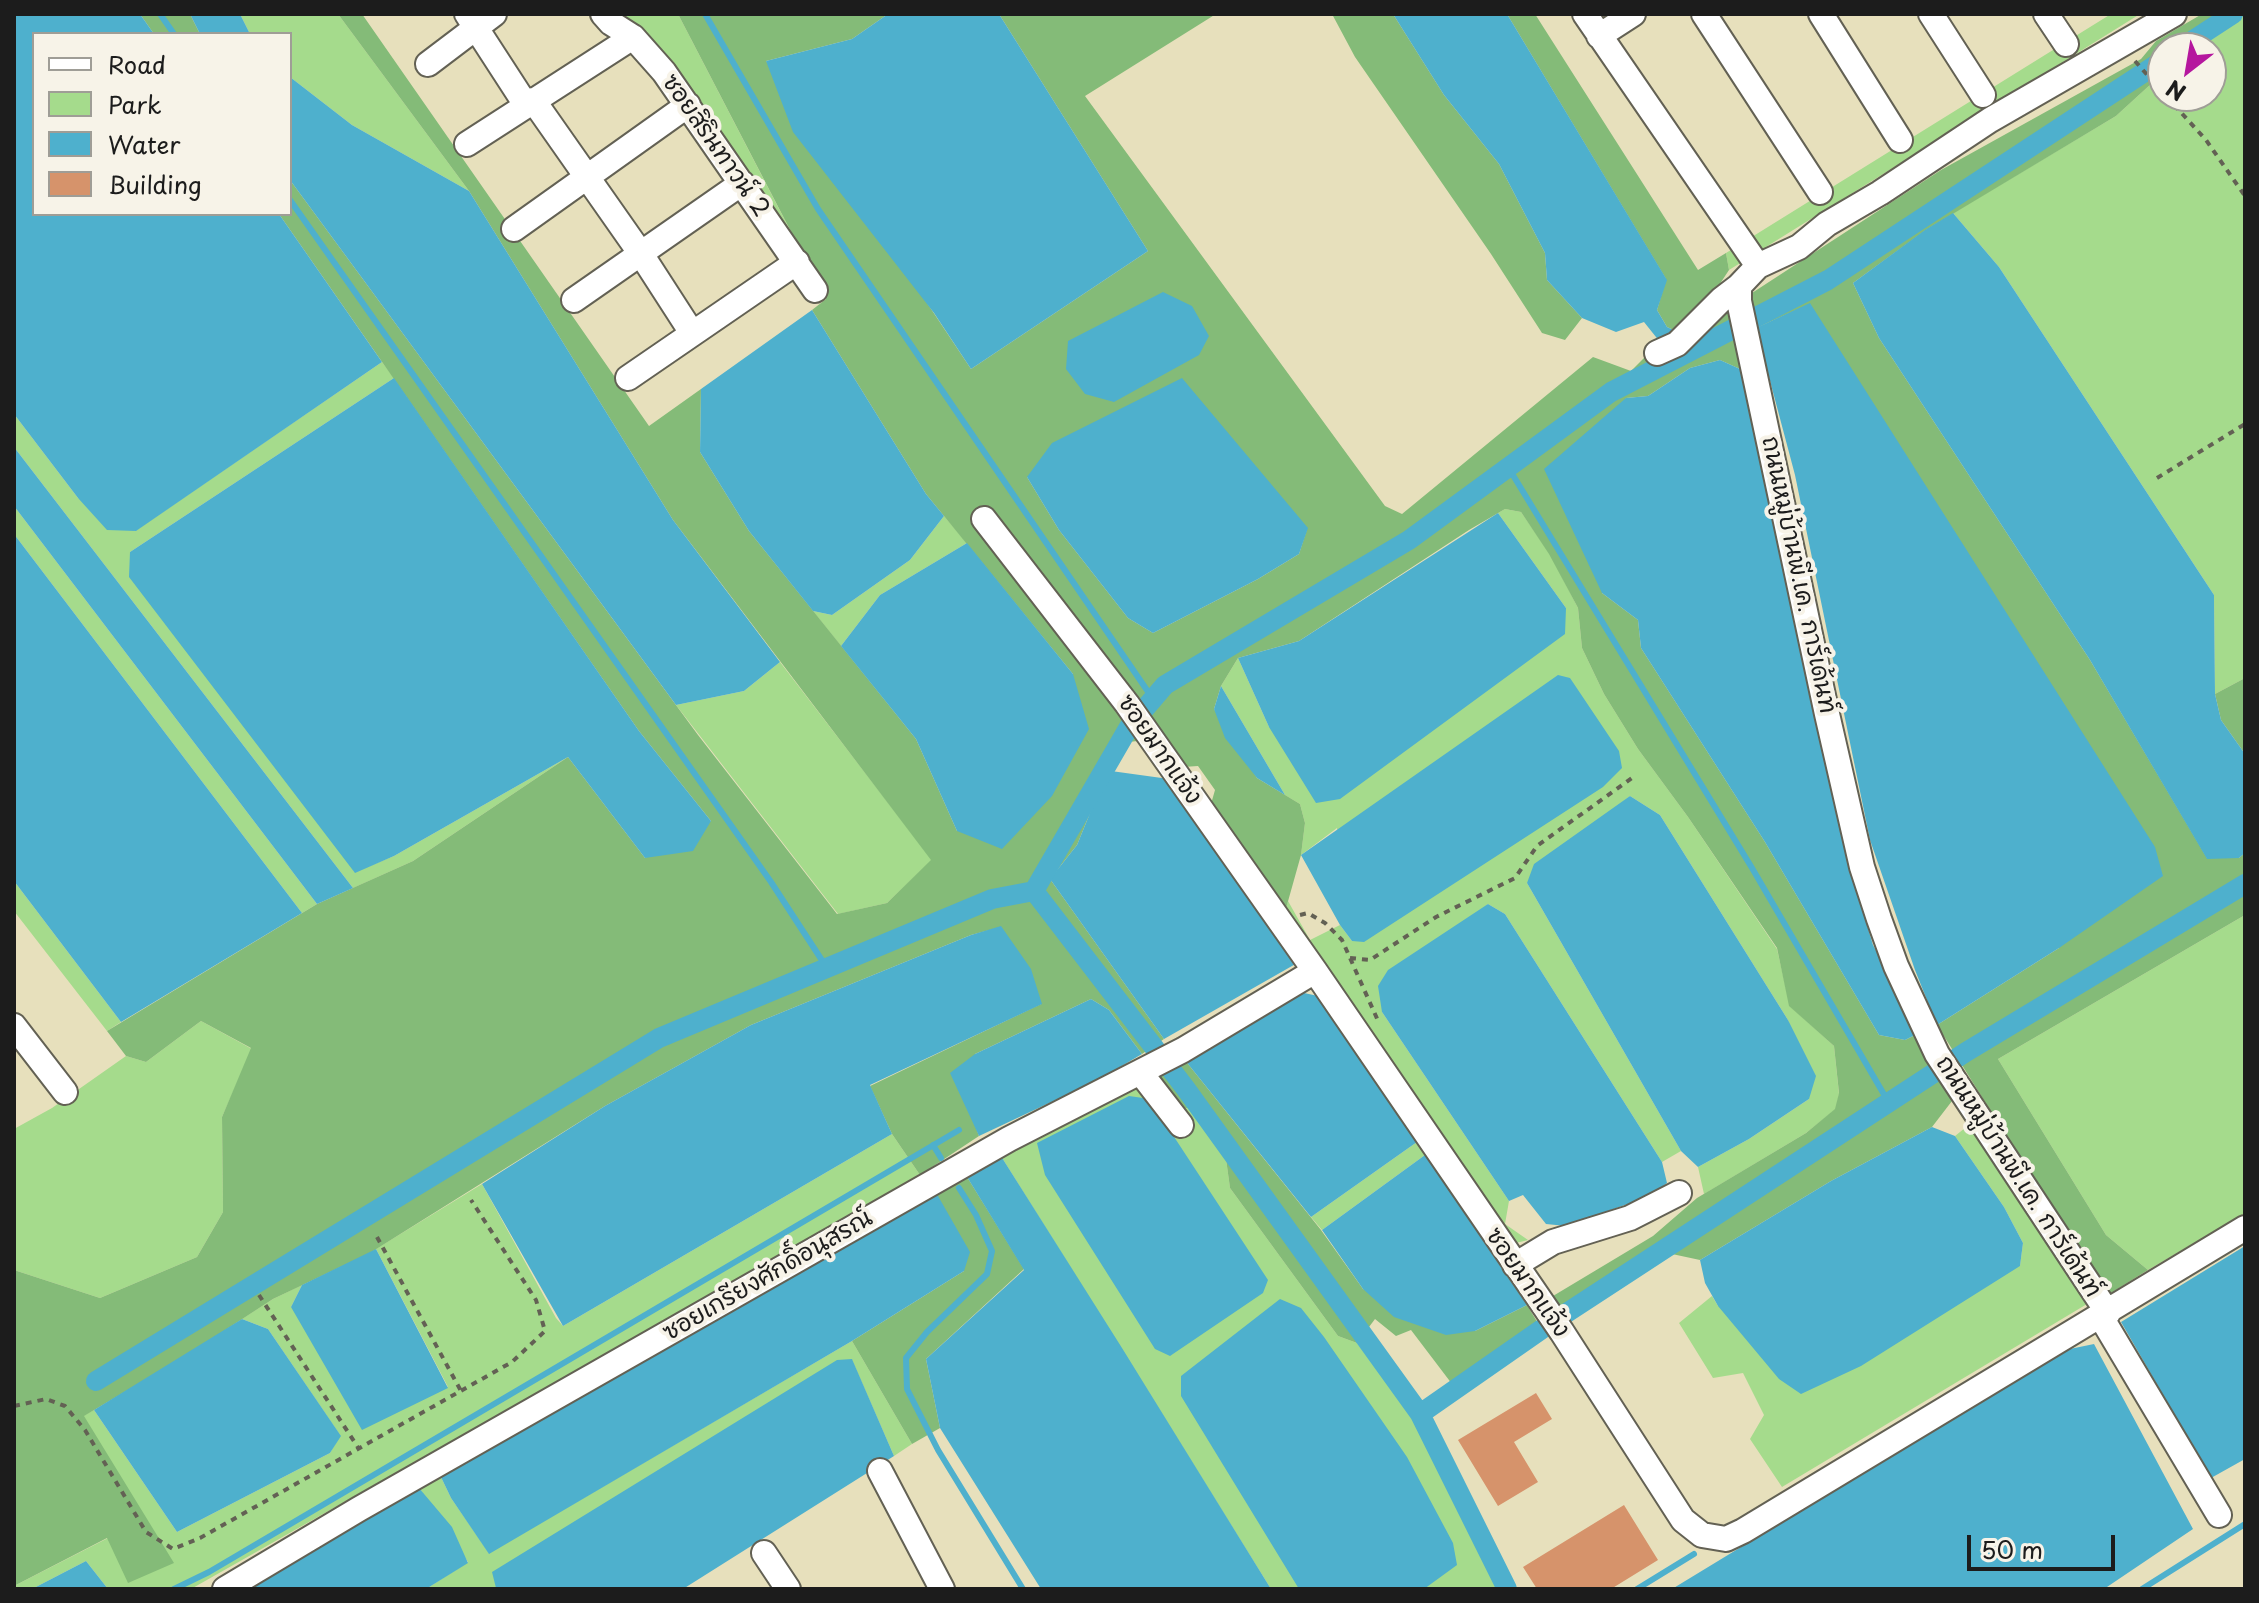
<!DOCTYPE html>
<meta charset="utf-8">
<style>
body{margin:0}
#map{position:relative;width:2259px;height:1603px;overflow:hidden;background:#e7e0bc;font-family:"Playpen Sans",sans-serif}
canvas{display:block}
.frame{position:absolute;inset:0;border:16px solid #1c1c1c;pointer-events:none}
.legend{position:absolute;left:32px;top:32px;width:260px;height:184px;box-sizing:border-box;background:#f7f3e8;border:2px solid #9f9d96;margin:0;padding:10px 14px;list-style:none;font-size:24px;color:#1c1c1c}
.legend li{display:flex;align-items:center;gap:16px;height:40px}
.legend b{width:40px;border:2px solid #9f9d96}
.north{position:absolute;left:2147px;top:32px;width:80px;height:80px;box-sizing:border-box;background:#f7f3e8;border:2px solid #9f9d96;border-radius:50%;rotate:211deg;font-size:22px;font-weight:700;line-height:32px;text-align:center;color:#1c1c1c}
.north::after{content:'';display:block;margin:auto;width:28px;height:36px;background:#b5179e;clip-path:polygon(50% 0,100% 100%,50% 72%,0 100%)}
.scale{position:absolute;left:1967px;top:1535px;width:148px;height:36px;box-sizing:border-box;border:4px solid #1c1c1c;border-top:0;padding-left:10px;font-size:24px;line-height:28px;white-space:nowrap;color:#1c1c1c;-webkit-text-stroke:6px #f7f3e8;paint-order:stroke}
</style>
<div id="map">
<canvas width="2259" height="1603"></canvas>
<div class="frame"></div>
<ul class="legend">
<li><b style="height:10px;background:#fff"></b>Road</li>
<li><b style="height:22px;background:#a5db8c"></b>Park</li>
<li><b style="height:22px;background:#4eb0cd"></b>Water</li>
<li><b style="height:22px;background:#d6936b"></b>Building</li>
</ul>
<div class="north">N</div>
<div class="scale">50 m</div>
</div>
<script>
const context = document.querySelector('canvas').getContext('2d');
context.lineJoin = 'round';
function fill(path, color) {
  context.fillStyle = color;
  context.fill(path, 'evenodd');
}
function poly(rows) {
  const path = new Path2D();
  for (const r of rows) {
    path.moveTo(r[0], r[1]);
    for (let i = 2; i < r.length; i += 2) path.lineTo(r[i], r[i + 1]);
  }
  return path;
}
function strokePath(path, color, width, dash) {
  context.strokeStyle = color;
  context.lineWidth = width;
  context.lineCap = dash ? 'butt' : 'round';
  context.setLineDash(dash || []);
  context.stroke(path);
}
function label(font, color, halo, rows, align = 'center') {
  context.font = font + ' "Playpen Sans","Playpen Sans Thai",sans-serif';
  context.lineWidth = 8;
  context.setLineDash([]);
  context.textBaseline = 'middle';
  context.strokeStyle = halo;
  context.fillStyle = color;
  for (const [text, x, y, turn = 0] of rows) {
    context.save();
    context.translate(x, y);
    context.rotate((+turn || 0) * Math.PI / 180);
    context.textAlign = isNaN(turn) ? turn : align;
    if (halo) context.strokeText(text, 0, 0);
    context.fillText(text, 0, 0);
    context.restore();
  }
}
fill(poly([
 [240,14,338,14,469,191,352,125,290,77,290,34,250,34],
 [621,14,678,14,791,232],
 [2111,14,2140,14,1729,270,1726,253],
 [2245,15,2245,678,2215,694,2214,595,1999,267,1953,213,2116,116,2163,73,2163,96,2211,96,2211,48,2199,48],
 [382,362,394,378,130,552,355,872,394,856,568,757,413,861,353,888,14,447,14,414,78,498,135,531],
 [14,506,317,904,302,913,14,534],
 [1505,509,1521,512,1550,554,1578,608,1582,648,1604,694,1638,749,1688,817,1777,949,1790,1006,1834,1046,1839,1094,1836,1109,1806,1133,1704,1194,1698,1167,1749,1139,1809,1099,1788,1020,1660,815,1630,796,1527,883,1681,1151,1662,1162,1505,914,1488,904,1382,1012,1509,1201,1505,1224,1528,1240,1508,1245,1285,911,1288,901,1310,940,1340,925,1352,941,1337,828,1301,855,1305,823,1300,804,1285,795,1221,686,1238,658,1269,727,1566,608,1498,513],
 [944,516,967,543,880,595,841,646,813,611,832,615,910,560],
 [780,662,932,860,887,903,838,914,676,705,744,691],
 [14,881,121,1022,107,1031,14,911],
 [2245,915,2245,1213,2148,1270,2106,1235,1998,1059],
 [201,1021,252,1049,222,1117,223,1212,197,1257,100,1298,14,1270,14,1129,52,1108,126,1056,146,1062],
 [1158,1076,1179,1108,1192,1108,1226,1159,1230,1188,1338,1336,1357,1343,1426,1432,1478,1534,1502,1589,1271,1589,999,1153],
 [1970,1124,2087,1304,1782,1487,1750,1439,1764,1415,1743,1373,1713,1378,1679,1323,1712,1296,1718,1306,2020,1266,2023,1243,2004,1207,1955,1136],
 [892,1134,920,1175,191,1589,108,1589,86,1561,32,1589,14,1589,14,1586,108,1538,83,1416,94,1410,177,1532,330,1453,340,1435,268,1329,242,1319,273,1299,302,1285,291,1307,448,1387,376,1249,482,1184,556,1318,563,1326],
 [1417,1142,1425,1155,1322,1230,1311,1217],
 [852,1341,912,1444,894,1456,852,1360,497,1589,426,1589,468,1562,419,1488,440,1475,451,1498,489,1553]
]), '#a5db8c');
fill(poly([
 [140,14,190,14,200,34,154,34],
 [338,14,362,14,649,426,701,389,700,452,749,531,916,739,957,831,1073,674,926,494,812,310,826,299,678,14,888,14,852,39,766,61,971,369,1148,251,999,14,1216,14,1085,96,1385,506,1402,514,1593,357,1631,371,1666,336,1729,300,1742,352,1740,369,1720,360,1690,368,1648,396,1626,398,1602,593,1638,620,1641,648,1765,842,1879,1035,1905,1040,1919,1033,1952,1101,1932,1127,1831,1181,1700,1260,1672,1254,1566,1319,1548,1299,1653,1236,1697,1198,1806,1133,1835,1109,1839,1093,1834,1046,1789,1006,1777,948,1688,817,1638,749,1604,694,1582,648,1578,608,1549,554,1521,512,1505,509,1469,530,1299,641,1238,658,1221,686,1214,709,1257,778,1300,804,1305,823,1301,855,1285,912,1209,811,1215,790,1198,766,1183,767,1138,741,1128,742,1099,791,1077,845,1050,879,1164,1039,1142,1054,1109,1010,1091,999,975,1054,974,1122,979,1136,920,1175,892,1134,870,1086,1041,1004,1001,927,971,935,751,1025,605,1106,370,1253,273,1299,187,1355,84,1416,174,1563,128,1583,107,1538,14,1586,14,1270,100,1298,197,1257,223,1212,222,1117,251,1048,201,1021,146,1062,126,1056,107,1031,317,904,413,861,568,757,645,858,711,821,639,731,279,214,290,214,290,180,698,735,837,914,887,903,931,860,673,520,469,191],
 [1027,477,1307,529,1299,554,1258,579,1153,633,1128,618,1059,530],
 [1332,14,1393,14,1444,95,1499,164,1545,253,1547,280,1582,318,1565,340,1542,333,1491,254,1355,57],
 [1507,14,1535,14,1698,270,1726,253,1729,270,1706,305,1680,333,1667,327,1657,310,1666,279],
 [2202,14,2245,15,2199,48,2163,48,2163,73,2116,116,1926,230,1853,283,1879,338,2090,660,2207,858,2239,858,2245,853,2245,915,1998,1059,2106,1235,2148,1270,2106,1296,1937,1025,2059,948,1810,304,1756,328,1752,293,1941,170,2141,59,2156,41],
 [2245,678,2245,754,2221,720,2215,694],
 [1184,1059,1321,1230,1363,1289,1475,1331,1527,1305,1545,1335,1452,1384,1411,1330,1396,1336,1375,1319,1357,1343,1338,1336,1230,1188,1226,1159,1192,1108,1179,1108,1158,1076],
 [964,1172,1024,1269,926,1359,940,1428,912,1444,852,1341,964,1271,934,1189]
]), '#84bb78');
fill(poly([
 [14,14,140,14,154,34,34,34,34,214,279,214,382,362,136,531,107,530,78,498,14,414],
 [190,14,240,14,250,34,200,34],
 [888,14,999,14,1148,251,971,369,934,313,793,132,766,61,852,39],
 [1393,14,1507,14,1667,280,1657,310,1667,327,1680,333,1660,342,1644,322,1616,332,1582,318,1547,280,1545,253,1499,164,1444,95],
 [290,77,352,125,469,191,673,520,780,662,744,691,676,705,290,180],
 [1953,213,1999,267,2214,595,2215,694,2221,720,2245,754,2245,853,2239,858,2207,859,2090,660,1879,338,1853,283,1925,230],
 [1163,292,1192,306,1209,336,1199,355,1114,402,1085,394,1066,369,1068,341],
 [1810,303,2155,847,2163,876,2059,948,1937,1025,1915,970,1870,840,1795,475,1756,328],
 [812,310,926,494,944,516,910,560,832,615,813,611,749,531,700,452,701,389],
 [1720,360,1740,369,1851,872,1873,945,1919,1033,1905,1040,1879,1035,1765,842,1641,648,1638,620,1602,593,1544,469,1626,398,1648,396,1690,368],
 [394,378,639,731,711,821,693,851,645,858,568,757,394,856,355,873,129,577,130,552],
 [1182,378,1308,528,1299,554,1258,579,1153,633,1128,618,1059,530,1027,477,1052,443],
 [14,447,353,888,317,904,14,506],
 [1498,513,1566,608,1565,634,1340,799,1316,803,1269,727,1238,658,1299,641],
 [14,534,302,913,121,1022,14,881],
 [967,543,1073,674,1089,729,1052,796,1002,849,957,831,916,739,841,646,880,595],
 [1558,675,1570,678,1619,751,1622,768,1603,787,1364,942,1352,941,1340,925,1301,855],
 [1221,686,1285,795,1257,778,1225,738,1214,709],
 [1111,771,1169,779,1299,962,1164,1039,1050,879,1077,845,1099,791],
 [1630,796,1660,815,1788,1020,1816,1076,1809,1099,1749,1139,1698,1167,1681,1151,1527,883,1534,864],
 [1488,904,1505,914,1662,1162,1667,1183,1650,1196,1566,1226,1546,1224,1523,1195,1509,1201,1382,1012,1378,986,1388,970],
 [1001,926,1031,969,1042,1004,870,1085,892,1134,563,1326,482,1184,605,1106,751,1025,971,935],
 [1295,991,1318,996,1417,1142,1311,1217,1184,1059],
 [1091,999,1109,1010,1142,1054,1098,1080,979,1136,950,1073,975,1054],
 [1129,1096,1143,1098,1161,1117,1268,1280,1263,1293,1170,1356,1155,1349,1045,1175,1037,1143],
 [1932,1127,1955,1136,2004,1207,2023,1243,2020,1266,1861,1366,1801,1394,1779,1379,1718,1306,1705,1283,1700,1260,1831,1181],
 [999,1153,1122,1348,1271,1589,1041,1589,940,1428,926,1359,1024,1270,964,1172],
 [1425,1155,1527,1305,1475,1331,1446,1335,1394,1317,1363,1289,1322,1230],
 [934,1189,970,1252,964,1271,852,1341,489,1554,451,1498,440,1475],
 [2245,1246,2245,1459,2211,1478,2121,1322],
 [376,1249,448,1388,362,1430,291,1307,302,1285],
 [1280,1299,1301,1308,1324,1337,1407,1457,1453,1543,1457,1565,1424,1589,1299,1589,1181,1396,1181,1376],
 [242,1319,268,1329,341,1436,330,1453,177,1532,94,1410],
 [2094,1344,2193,1529,2104,1589,1672,1589,2065,1350],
 [852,1359,894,1456,683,1589,496,1588,492,1572,837,1360],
 [419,1488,452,1527,468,1563,426,1589,245,1589],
 [86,1561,108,1589,32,1589]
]), '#4eb0cd');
strokePath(poly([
 [160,14,174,34],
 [705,14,818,209,1153,699],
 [290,200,771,882,827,968],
 [1508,467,1752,868,1889,1103],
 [933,1145,941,1158],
 [959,1188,976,1215,992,1251,987,1274,927,1332,906,1358,907,1389,938,1450,1023,1589],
 [174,1589,209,1572,959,1130],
 [1637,1589,1694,1554],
 [2142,1589,2245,1524]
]), '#4eb0cd', 6);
strokePath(poly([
 [2181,48,2233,14],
 [1034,891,1129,727,1165,685,1409,540,1611,392,1828,280,2163,60],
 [96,1381,659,1038,992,899,1034,891,1186,1089,1420,1414,1507,1589],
 [1420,1414,1542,1329,1966,1052,2245,884]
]), '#4eb0cd', 20);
fill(poly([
 [1536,1393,1552,1419,1514,1442,1538,1482,1498,1506,1458,1440],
 [1624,1505,1658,1560,1611,1589,1537,1589,1523,1567]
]), '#d6936b');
const minor = poly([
 [467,14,526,105],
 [603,14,611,23,633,37,664,72,815,290],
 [1585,14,1758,266],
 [1704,14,1820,192],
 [1821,14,1900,140],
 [1931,14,1983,95],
 [2046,14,2066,44],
 [1599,36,1633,14],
 [428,64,494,14],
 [533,100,641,254,692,333],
 [467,144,633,37],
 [514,229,688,105],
 [574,300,742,183],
 [1657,353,1677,344,1722,299,1739,286],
 [628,378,797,262],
 [984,519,1127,704,1315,971,1562,1332,1683,1520,1702,1535,1726,1539,1743,1531,2245,1228],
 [14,1026,65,1092],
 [1140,1072,1181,1125],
 [1515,1265,1553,1242,1630,1218,1679,1193],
 [2108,1313,1937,1054,1896,966,1879,919,1862,867,1827,714,1739,301,1739,286,1758,266,1799,247,1827,224,1880,193,1990,120,2174,14],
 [2101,1317,2219,1515],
 [880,1471,942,1589],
 [764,1553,788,1589],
 [225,1589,359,1509,1009,1139,1183,1050,1315,971]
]);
strokePath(minor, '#636154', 28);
strokePath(poly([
 [2135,61,2163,93],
 [2166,96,2206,140,2245,196],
 [2157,478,2245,424],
 [1300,915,1308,913,1325,923,1342,940,1379,1023],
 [1350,958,1370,960,1436,917,1515,878,1537,846,1636,775],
 [377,1237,461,1391],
 [259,1295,359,1449],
 [14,1406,46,1399,65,1406,85,1430,146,1532,173,1549,200,1538,512,1362,545,1331,536,1300,471,1200]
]), '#636154', 4, [6, 6]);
strokePath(minor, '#fff', 24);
label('24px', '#1c1c1c', '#f7f3e8', [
 ["ซอยสิรินทาวน์ 2",715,146,55],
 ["ถนนหมู่บ้านพี.เค. การ์เด้นท์",1798,575,78],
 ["ซอยมากแจ้ง",1159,750,55],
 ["ถนนหมู่บ้านพี.เค. การ์เด้นท์",2018,1177,57],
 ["ซอยเกรียงศักดิ์อนุสรณ์",768,1276,-30],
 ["ซอยมากแจ้ง",1527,1283,55]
]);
</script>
